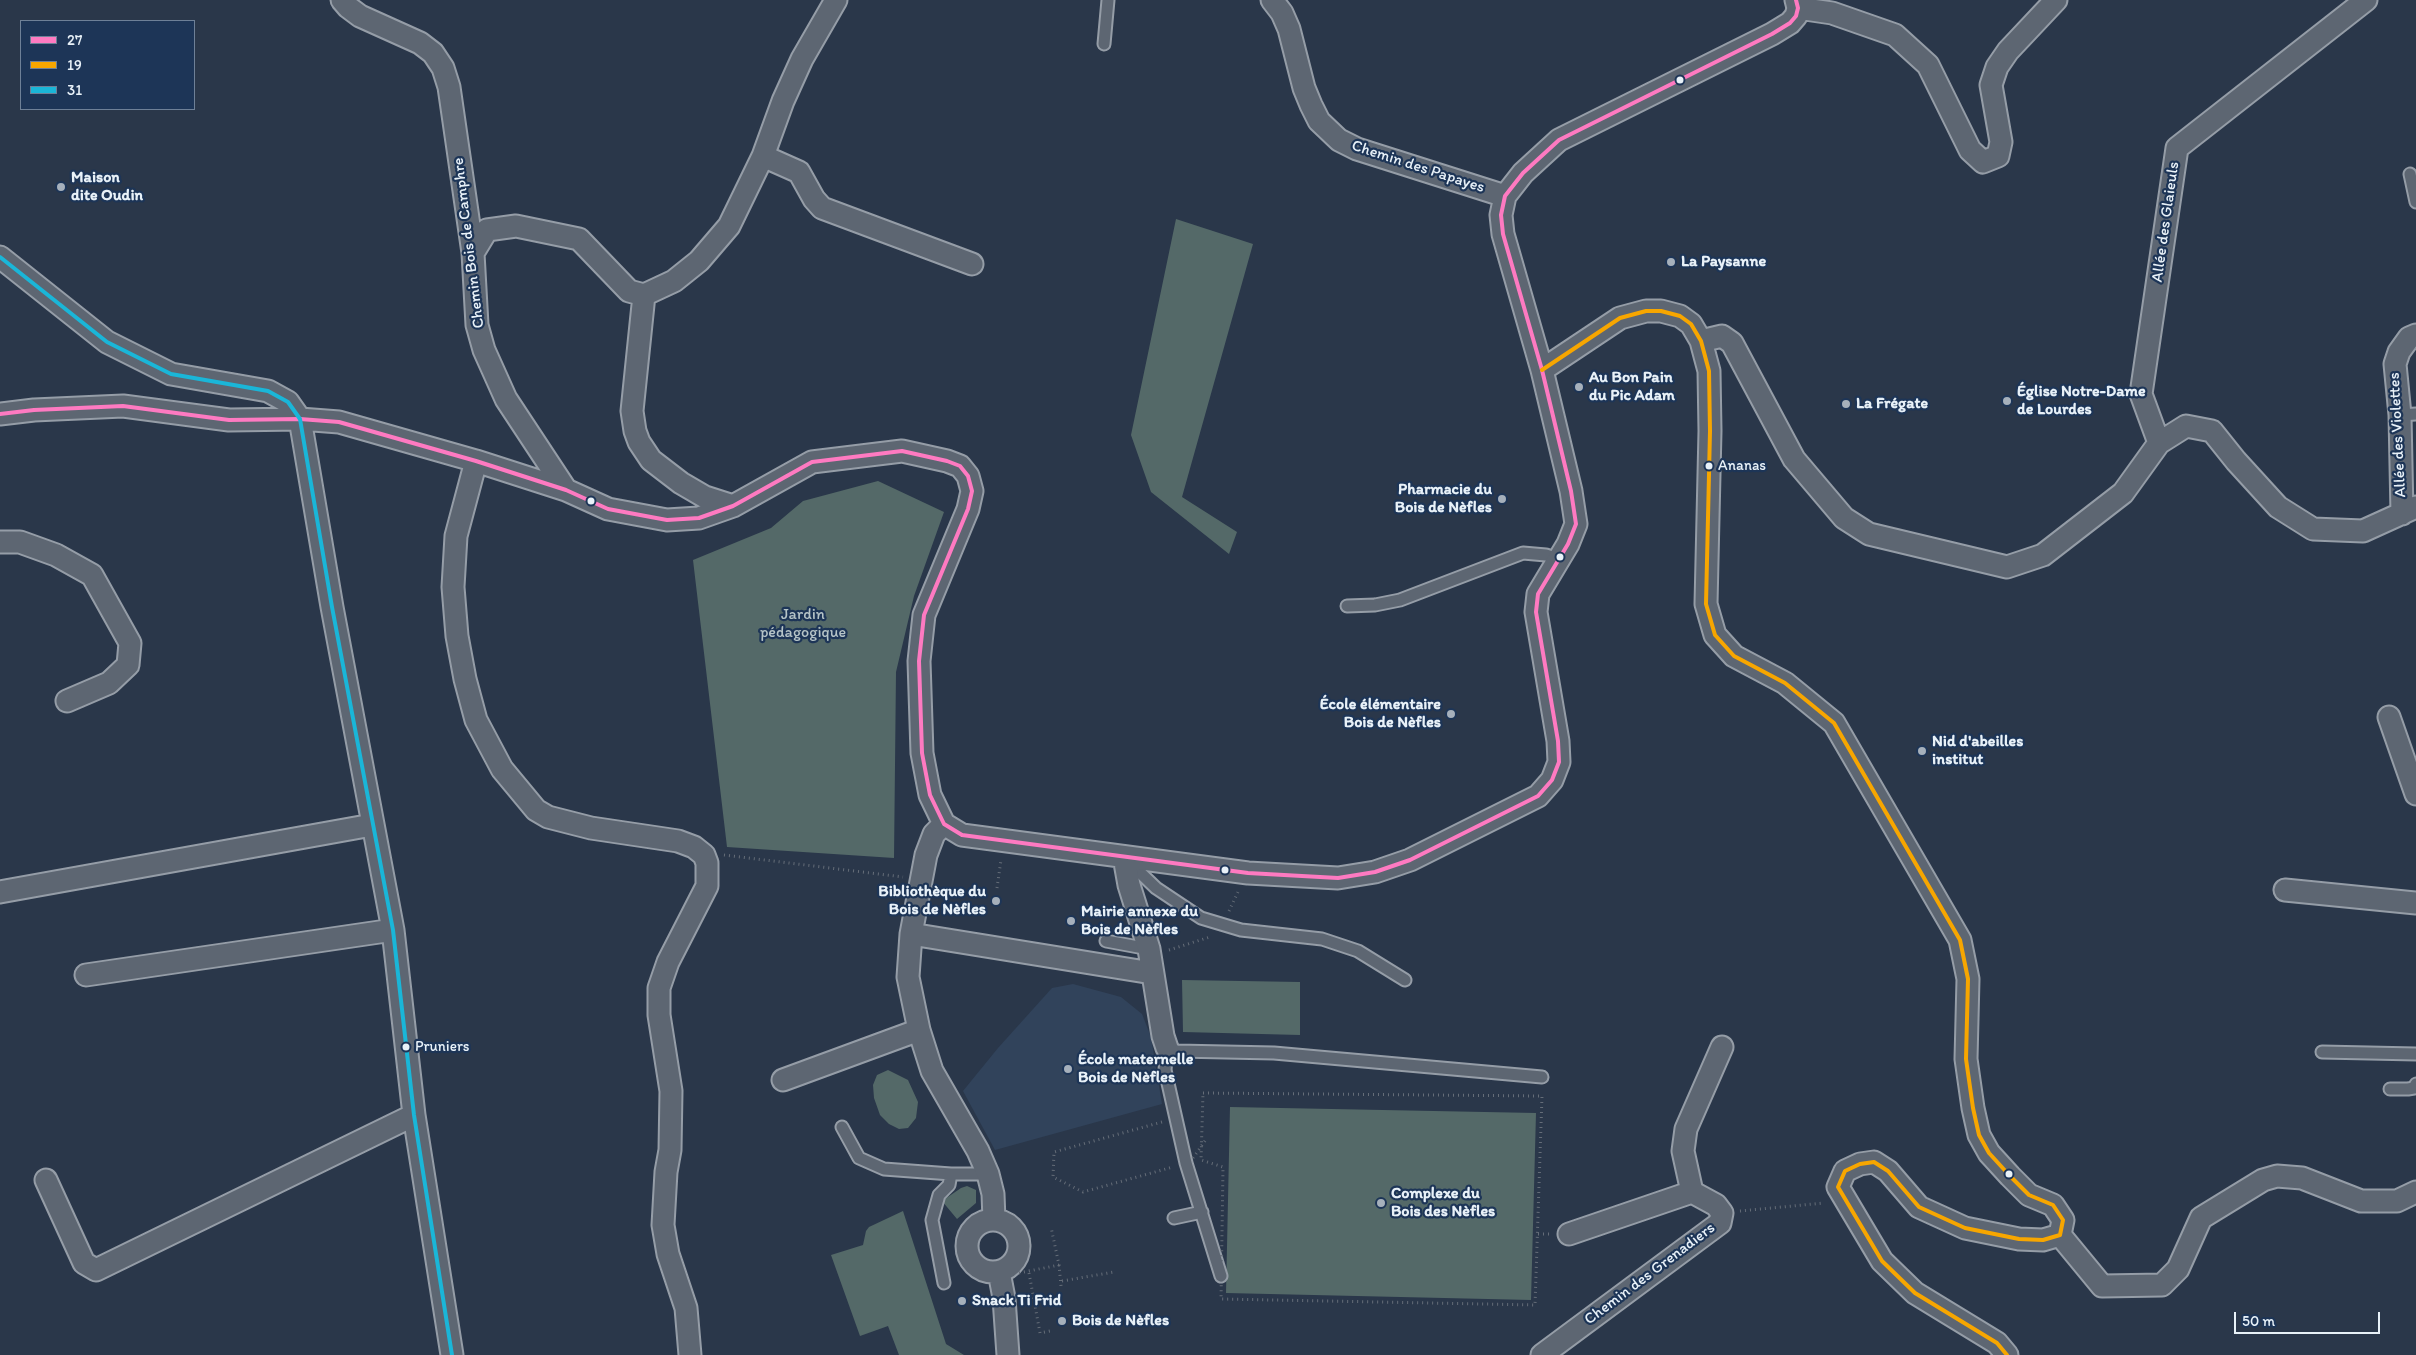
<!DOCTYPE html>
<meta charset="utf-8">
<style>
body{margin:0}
#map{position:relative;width:2416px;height:1355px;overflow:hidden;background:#2a374a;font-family:Itim,sans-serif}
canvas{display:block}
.legend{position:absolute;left:20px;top:20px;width:175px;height:90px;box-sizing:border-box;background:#1d3557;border:1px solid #6e8097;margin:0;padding:6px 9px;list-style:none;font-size:15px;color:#e8f1f8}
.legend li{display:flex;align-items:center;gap:10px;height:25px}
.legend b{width:25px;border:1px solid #6e8097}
.scale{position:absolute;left:2234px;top:1312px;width:146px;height:22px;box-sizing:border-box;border:2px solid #e8f1f8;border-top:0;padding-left:6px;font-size:15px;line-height:18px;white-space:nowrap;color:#e8f1f8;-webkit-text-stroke:4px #1d3557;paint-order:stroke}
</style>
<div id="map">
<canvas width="2416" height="1355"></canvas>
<ul class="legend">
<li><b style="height:6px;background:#fe7ac1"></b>27</li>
<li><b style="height:6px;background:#f7a600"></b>19</li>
<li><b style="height:6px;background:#1ab6d8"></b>31</li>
</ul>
<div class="scale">50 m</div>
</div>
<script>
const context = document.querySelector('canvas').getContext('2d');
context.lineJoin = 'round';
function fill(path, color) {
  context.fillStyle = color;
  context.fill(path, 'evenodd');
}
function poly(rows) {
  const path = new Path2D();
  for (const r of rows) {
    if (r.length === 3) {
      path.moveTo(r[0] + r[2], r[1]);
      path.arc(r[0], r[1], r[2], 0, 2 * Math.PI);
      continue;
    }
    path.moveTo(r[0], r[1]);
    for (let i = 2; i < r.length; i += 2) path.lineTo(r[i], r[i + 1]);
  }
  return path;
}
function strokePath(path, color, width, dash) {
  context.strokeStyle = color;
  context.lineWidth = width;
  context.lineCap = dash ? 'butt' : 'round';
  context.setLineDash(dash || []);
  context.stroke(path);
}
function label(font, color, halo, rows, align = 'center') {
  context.font = font + ' Itim,sans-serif';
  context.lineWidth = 4.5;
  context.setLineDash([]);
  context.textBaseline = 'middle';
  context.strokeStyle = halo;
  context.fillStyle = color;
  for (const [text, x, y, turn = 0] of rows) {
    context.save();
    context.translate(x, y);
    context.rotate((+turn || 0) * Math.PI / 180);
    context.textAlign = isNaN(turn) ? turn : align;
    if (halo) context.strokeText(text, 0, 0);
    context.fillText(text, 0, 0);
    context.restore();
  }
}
fill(poly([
 [1073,984,1121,997,1142,1014,1151,1037,1162,1104,995,1150,963,1091,998,1048,1052,988]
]), '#31435b');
fill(poly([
 [1176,219,1253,244,1182,497,1237,532,1229,554,1151,492,1131,435],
 [878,481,944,512,914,596,896,672,894,858,727,847,693,560,771,528,803,501],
 [1182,980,1300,982,1300,1035,1183,1032],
 [888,1070,908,1080,918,1102,916,1118,908,1128,899,1129,889,1124,880,1115,874,1098,873,1085,877,1075],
 [1230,1107,1536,1113,1531,1300,1226,1293],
 [967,1186,976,1190,976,1203,957,1219,942,1201,961,1188],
 [903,1211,946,1344,964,1355,899,1355,888,1326,860,1336,831,1255,863,1245,866,1231,869,1227]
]), '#546968');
const service = poly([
 [1104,44,1108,0],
 [2410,174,2416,202],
 [2400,415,2416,414],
 [1347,606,1375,605,1400,600,1523,553,1546,555,1559,559],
 [1127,860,1156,888,1201,918,1241,930,1322,939,1358,951,1405,980],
 [1106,941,1149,949],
 [2322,1052,2416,1054],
 [2390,1089,2408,1089,2414,1088,2416,1084],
 [842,1127,859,1158,884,1169,951,1174,988,1174],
 [1174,1218,1202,1212],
 [1221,1276,1186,1163,1165,1070,1167,1048,1177,1051,1274,1053,1542,1077],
 [944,1283,932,1220,939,1195,949,1185,951,1174]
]);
const minor = poly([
 [342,0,348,7,360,16,420,43,433,53,443,68,449,87,473,253,477,325,484,350,506,399,566,490],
 [1272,0,1282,13,1289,29,1304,88,1311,105,1319,121,1339,140,1357,149,1505,196],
 [1798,8,1832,13,1895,35,1928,65,1970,150,1983,162,1998,156,2001,142,1991,85,1997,67,2008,51,2056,0],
 [763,156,799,172,814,199,822,208,972,264],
 [473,253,487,230,516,226,579,239,629,291,644,295,674,281,699,261,729,226,763,156,783,101,802,59,836,0],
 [0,257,107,342,171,374,268,391,288,402,300,419,332,607,393,930,414,1115,452,1355],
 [644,295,632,411,635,431,639,442,651,460,681,483,705,497,733,506],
 [1701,341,1722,336,1732,343,1794,459,1844,518,1869,534,2007,567,2043,555,2123,493,2159,443,2186,426,2212,431,2236,461,2278,507,2313,529,2363,531,2416,507],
 [1542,370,1620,318,1646,311,1661,311,1680,316,1691,324,1701,341,1709,371,1710,431,1706,604,1715,635,1734,656,1785,683,1834,723,1960,940,1968,979,1966,1059,1973,1108,1979,1135,1989,1153,2010,1176,2029,1195,2053,1205,2063,1220,2060,1235,2043,1240,2019,1239,1965,1228,1919,1207,1888,1171,1874,1162,1860,1164,1845,1171,1838,1187,1882,1261,1915,1293,1997,1343,2007,1355],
 [0,414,34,410,123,406,229,420,300,419,339,422,476,461,566,490,608,509,667,520,699,518,733,506,812,462,902,451,947,461,960,466,968,476,972,491,968,509,924,615,919,661,922,753,930,795,944,824,962,835,1248,873,1338,878,1375,872,1410,860,1538,796,1552,780,1559,762,1558,741,1536,612,1538,594,1568,544,1576,524,1571,491,1542,370,1503,234,1501,215,1505,196,1523,173,1559,140,1772,34,1790,23,1796,16,1798,8,1796,0],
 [2159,443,2141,394,2177,148,2366,0],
 [476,461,456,536,453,587,457,636,465,679,476,720,502,769,536,810,548,817,591,828,678,841,694,847,704,855,707,863,707,886,668,962,659,988,659,1015,671,1091,670,1150,666,1172,663,1225,668,1254,686,1308,690,1355],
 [2402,514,2400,415,2395,364,2399,352,2409,338,2416,335],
 [0,542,20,542,56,555,92,575,130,643,128,665,109,683,67,701],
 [2389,717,2416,794],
 [944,824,934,834,926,855,911,934,908,977,919,1030,932,1071,978,1151,988,1174,993,1194,994,1220],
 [1124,857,1129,885,1149,949,1163,1036,1167,1048],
 [2285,890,2416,903],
 [0,892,372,825],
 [911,934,1152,973],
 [86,975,393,930],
 [783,1080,919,1030],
 [46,1180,84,1263,96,1270,414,1115],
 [1692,1192,1683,1151,1686,1129,1722,1047],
 [993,1246,26],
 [2060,1235,2102,1286,2162,1285,2178,1269,2201,1218,2263,1180,2277,1176,2302,1178,2361,1201,2397,1201,2416,1192],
 [999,1272,1004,1298,1008,1355],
 [1542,1355,1720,1223,1722,1213,1716,1205,1692,1192,1569,1234]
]);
strokePath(service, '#959da7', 15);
strokePath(minor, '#959da7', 25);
strokePath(poly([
 [724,855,903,877],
 [997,888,1001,860],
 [1229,911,1238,892],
 [1169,950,1210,937],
 [1203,1093,1542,1096,1535,1305,1221,1299,1223,1167,1201,1160,1203,1093],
 [1162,1122,1054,1152,1053,1177,1083,1192,1173,1167],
 [1740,1211,1824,1203],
 [1538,1234,1550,1234],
 [1059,1265,1061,1286],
 [1019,1273,1059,1265,1051,1227],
 [1029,1273,1040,1333,1050,1331],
 [1062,1281,1114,1272]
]), '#656d78', 3, [1, 4]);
strokePath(service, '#5d6672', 11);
strokePath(minor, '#5d6672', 21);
strokePath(poly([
 [1193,1158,1207,1138]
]), '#656d78', 3, [1, 4]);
strokePath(poly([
 [0,414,34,410,123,406,229,420,300,419,339,422,476,461,566,490,608,509,667,520,699,518,733,506,812,462,902,451,947,461,960,466,968,476,972,491,968,509,924,615,919,661,922,753,930,795,944,824,962,835,1248,873,1338,878,1375,872,1410,860,1538,796,1552,780,1559,762,1558,741,1536,612,1538,594,1568,544,1576,524,1571,491,1542,370,1503,234,1501,215,1505,196,1523,173,1559,140,1772,34,1790,23,1796,16,1798,8,1796,0]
]), '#fe7ac1', 4);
strokePath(poly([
 [1542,370,1620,318,1646,311,1661,311,1680,316,1691,324,1701,341,1709,371,1710,431,1706,604,1715,635,1734,656,1785,683,1834,723,1960,940,1968,979,1966,1059,1973,1108,1979,1135,1989,1153,2010,1176,2029,1195,2053,1205,2063,1220,2060,1235,2043,1240,2019,1239,1965,1228,1919,1207,1888,1171,1874,1162,1860,1164,1845,1171,1838,1187,1882,1261,1915,1293,1997,1343,2007,1355]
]), '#f7a600', 4);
strokePath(poly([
 [0,257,107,342,171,374,268,391,288,402,300,419,332,607,393,930,414,1115,452,1355]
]), '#1ab6d8', 4);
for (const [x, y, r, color] of [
 [1680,80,4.5,"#e8f1f8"],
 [61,187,5,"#a6b0bb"],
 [1671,262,5,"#a6b0bb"],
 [1579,387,5,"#a6b0bb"],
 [2007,401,5,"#a6b0bb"],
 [1846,404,5,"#a6b0bb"],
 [1709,466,4.5,"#e8f1f8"],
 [1502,499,5,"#a6b0bb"],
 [591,501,4.5,"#e8f1f8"],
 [1560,557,4.5,"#e8f1f8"],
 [1451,714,5,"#a6b0bb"],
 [1922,751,5,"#a6b0bb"],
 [1225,870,4.5,"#e8f1f8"],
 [996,901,5,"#a6b0bb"],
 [1071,921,5,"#a6b0bb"],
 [406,1047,4.5,"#e8f1f8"],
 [1068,1069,5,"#a6b0bb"],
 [2009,1174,4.5,"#e8f1f8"],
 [1381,1203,5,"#a6b0bb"],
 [962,1301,5,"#a6b0bb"],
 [1062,1321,5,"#a6b0bb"]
]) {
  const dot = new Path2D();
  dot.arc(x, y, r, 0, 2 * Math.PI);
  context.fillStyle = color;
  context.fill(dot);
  strokePath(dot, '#1d3557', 2);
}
label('15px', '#e8f1f8', '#1d3557', [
 ["Ananas",1718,466],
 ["Pruniers",415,1047]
], 'left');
label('16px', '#e8f1f8', '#1d3557', [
 ["Chemin des Papayes",1418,167,18],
 ["Allée des Glaieuls",2166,222,-82],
 ["Chemin Bois de Camphre",469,243,-97],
 ["Allée des Violettes",2398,435,-93],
 ["Chemin des Grenadiers",1650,1274,-37]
]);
label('bold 16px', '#e8f1f8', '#1d3557', [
 ["Maison",71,178],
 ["dite Oudin",71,196],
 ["La Paysanne",1681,262],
 ["Au Bon Pain",1589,378],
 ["du Pic Adam",1589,396],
 ["Église Notre-Dame",2017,392],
 ["de Lourdes",2017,410],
 ["La Frégate",1856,404],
 ["Pharmacie du",1492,490,"right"],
 ["Bois de Nèfles",1492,508,"right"],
 ["École élémentaire",1441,705,"right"],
 ["Bois de Nèfles",1441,723,"right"],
 ["Nid d'abeilles",1932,742],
 ["institut",1932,760],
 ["Bibliothèque du",986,892,"right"],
 ["Bois de Nèfles",986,910,"right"],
 ["Mairie annexe du",1081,912],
 ["Bois de Nèfles",1081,930],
 ["École maternelle",1078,1060],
 ["Bois de Nèfles",1078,1078],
 ["Complexe du",1391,1194],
 ["Bois des Nèfles",1391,1212],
 ["Snack Ti Frid",972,1301],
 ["Bois de Nèfles",1072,1321]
], 'left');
label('16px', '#b6c4c7', '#1d3557', [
 ["Jardin",803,615],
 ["pédagogique",803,633]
]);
</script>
